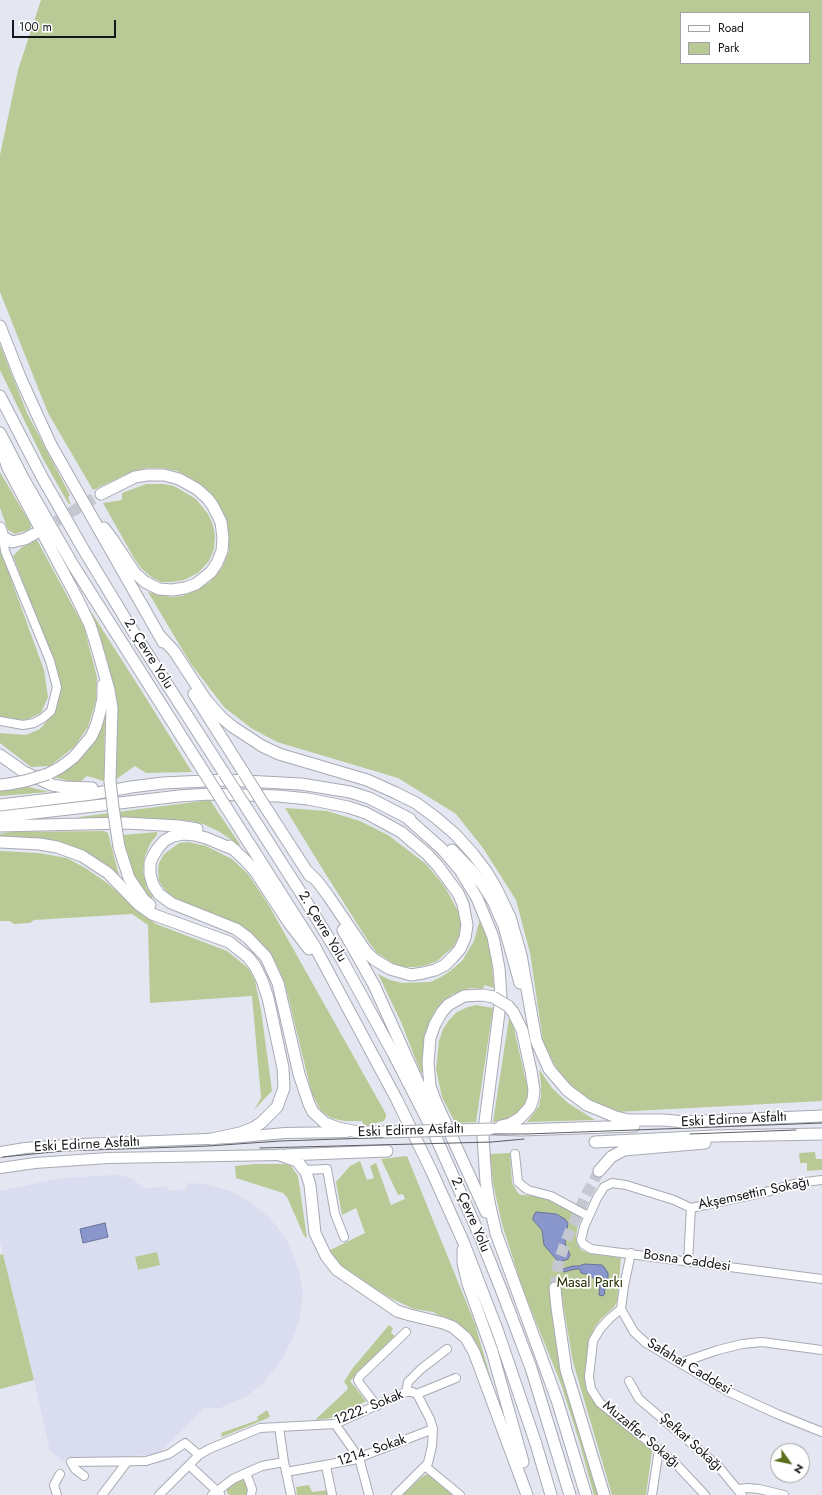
<!DOCTYPE html>
<meta charset="utf-8">
<style>
body{margin:0}
#map{position:relative;width:822px;height:1495px;overflow:hidden;background:#e4e7f1;font-family:Jost,sans-serif}
canvas{display:block}
.legend{position:absolute;left:680px;top:12px;width:130px;height:52px;box-sizing:border-box;background:#fff;border:1px solid #a1a2a3;margin:0;padding:5px 7px;list-style:none;font-size:12px;color:#15161a}
.legend li{display:flex;align-items:center;gap:8px;height:20px}
.legend b{width:20px;border:1px solid #a1a2a3}
.north{position:absolute;left:770px;top:1443px;width:40px;height:40px;box-sizing:border-box;background:#fff;border:1px solid #a1a2a3;border-radius:50%;rotate:123deg;font-size:11px;font-weight:700;line-height:16px;text-align:center;color:#15161a}
.north::after{content:'';display:block;margin:auto;width:14px;height:18px;background:#5b6e1c;clip-path:polygon(50% 0,100% 100%,50% 72%,0 100%)}
.scale{position:absolute;left:12px;top:20px;width:104px;height:18px;box-sizing:border-box;border:2px solid #15161a;border-top:0;padding-left:5px;font-size:12px;line-height:14px;white-space:nowrap;color:#15161a;-webkit-text-stroke:3px #fff;paint-order:stroke}
</style>
<div id="map">
<canvas width="822" height="1495"></canvas>
<ul class="legend">
<li><b style="height:5px;background:#fff"></b>Road</li>
<li><b style="height:11px;background:#baca96"></b>Park</li>
</ul>
<div class="north">N</div>
<div class="scale">100 m</div>
</div>
<script>
const context = document.querySelector('canvas').getContext('2d');
context.lineJoin = 'round';
function fill(path, color) {
  context.fillStyle = color;
  context.fill(path, 'evenodd');
}
function poly(rows) {
  const path = new Path2D();
  for (const r of rows) {
    path.moveTo(r[0], r[1]);
    for (let i = 2; i < r.length; i += 2) path.lineTo(r[i], r[i + 1]);
  }
  return path;
}
function strokePath(path, color, width, dash) {
  context.strokeStyle = color;
  context.lineWidth = width;
  context.lineCap = dash ? 'butt' : 'round';
  context.setLineDash(dash || []);
  context.stroke(path);
}
function label(font, color, halo, rows, align = 'center') {
  context.font = font + ' Jost,sans-serif';
  context.lineWidth = 3.5;
  context.setLineDash([]);
  context.textBaseline = 'middle';
  context.strokeStyle = halo;
  context.fillStyle = color;
  for (const [text, x, y, turn = 0] of rows) {
    context.save();
    context.translate(x, y);
    context.rotate((+turn || 0) * Math.PI / 180);
    context.textAlign = isNaN(turn) ? turn : align;
    if (halo) context.strokeText(text, 0, 0);
    context.fillText(text, 0, 0);
    context.restore();
  }
}
fill(poly([
 [116,1175,132,1178,144,1189,167,1186,168,1191,187,1189,188,1183,204,1184,231,1191,250,1202,269,1217,287,1240,299,1271,303,1291,300,1316,294,1335,282,1360,261,1385,247,1396,220,1408,204,1408,160,1452,150,1455,127,1456,121,1465,67,1464,50,1451,34,1380,0,1241,0,1191,61,1178]
]), '#d9ddef');
fill(poly([
 [41,0,822,0,822,1101,616,1112,586,1099,564,1079,544,1048,530,953,516,900,483,848,456,814,398,778,277,742,251,728,224,707,191,664,148,592,170,597,182,596,192,592,210,582,222,568,229,551,229,536,225,518,215,499,204,487,191,478,177,471,163,468,147,468,131,472,93,490,48,413,0,292,0,155,18,70],
 [681,13,809,13,809,63,681,63],
 [0,345,27,413,70,495,68,497,71,505,68,503,43,459,0,370],
 [0,472,30,523,31,527,28,530,15,534,8,530,0,508],
 [146,484,163,484,174,486,196,499,208,514,213,525,215,536,214,549,209,561,198,573,184,580,172,582,161,582,151,577,141,568,134,558,103,503,122,500,122,493],
 [37,540,84,627,97,677,96,700,88,727,74,747,50,766,31,767,0,743,0,733,26,735,40,729,54,713,61,692,58,675,13,556,22,547],
 [0,549,44,670,48,697,41,713,26,720,2,718,0,717],
 [92,613,146,698,192,772,146,773,135,766,115,780,112,685,106,656,91,614],
 [105,715,104,781,87,776,80,782,72,782,54,777,70,768,89,748],
 [29,787,49,792,0,796,0,790],
 [210,800,241,846,218,831,203,824,191,821,126,818,79,819,79,817],
 [285,808,327,811,360,821,388,835,426,864,445,887,459,913,461,924,459,936,453,947,437,961,427,965,416,967,405,967,396,965,377,953,370,944,325,873],
 [104,831,108,833,120,879,106,864,78,849,57,842,40,839,0,837,0,834,11,832],
 [157,832,157,835,150,844,145,856,143,871,147,888,153,897,151,899,137,882,131,871,124,847,123,835],
 [188,842,206,846,232,859,248,874,268,904,386,1114,386,1117,384,1121,364,1126,362,1121,344,1121,331,1118,321,1111,312,1094,285,984,276,963,268,951,259,941,243,928,223,918,193,907,173,897,165,890,159,881,158,871,159,863,164,854,171,849,179,843],
 [0,851,38,853,67,858,87,869,107,883,131,904,156,924,227,951,248,968,255,981,261,1010,272,1091,254,1110,261,1098,252,996,150,1003,148,925,132,914,34,920,30,923,14,924,10,921,0,921],
 [480,919,487,937,491,957,494,988,484,985,483,989,471,988,453,994,444,1000,436,1009,430,1022,424,1072,421,1073,401,1022,378,974,390,980,402,983,430,982,441,977,450,971,462,961,474,941],
 [476,1005,493,1008,476,1122,455,1123,442,1097,436,1069,439,1041,443,1029,449,1020,457,1012,468,1007],
 [509,1018,513,1025,529,1094,527,1104,520,1113,509,1119,493,1122],
 [539,1069,552,1088,568,1103,595,1120,527,1122,539,1106,541,1096,541,1085],
 [815,1152,816,1159,822,1159,822,1170,807,1171,807,1163,800,1163,799,1153],
 [510,1153,512,1183,518,1193,521,1195,540,1196,575,1213,579,1217,576,1237,577,1244,581,1250,591,1254,621,1258,617,1302,614,1307,601,1319,594,1328,590,1341,588,1391,593,1400,603,1410,649,1446,652,1451,646,1495,612,1495,573,1362,560,1286,552,1285,599,1495,594,1495,579,1441,561,1384,523,1290,502,1224,493,1183,490,1154],
 [407,1156,475,1324,497,1400,455,1324,433,1312,414,1309,390,1298,354,1275,339,1264,328,1251,365,1233,356,1208,342,1215,336,1182,350,1166,360,1161,367,1180,374,1178,370,1166,376,1163,391,1205,405,1199,403,1194,398,1195,381,1159],
 [255,1164,286,1164,291,1166,298,1176,307,1238,304,1236,287,1197,283,1193,236,1178,235,1166],
 [157,1252,160,1265,138,1270,135,1257],
 [3,1254,34,1380,0,1389,0,1255],
 [389,1325,393,1328,391,1333,395,1336,350,1381,366,1401,343,1414,331,1418,317,1420,316,1419,347,1390,348,1387,344,1382,352,1369],
 [267,1410,270,1416,268,1418,222,1437,221,1433,258,1420,257,1417],
 [427,1474,432,1476,452,1495,402,1495,422,1477],
 [243,1476,249,1492,247,1495,230,1495,227,1493,227,1488],
 [309,1485,312,1492,328,1490,329,1495,297,1495,296,1487]
]), '#baca96');
const water = poly([
 [536,1212,556,1214,565,1219,568,1223,565,1243,570,1255,568,1259,560,1262,563,1269,573,1266,580,1266,581,1265,585,1264,602,1265,604,1267,608,1273,608,1279,607,1288,604,1290,605,1293,603,1296,599,1295,600,1284,590,1275,581,1273,580,1269,575,1269,564,1272,558,1269,557,1260,544,1245,542,1230,533,1220,533,1217,536,1212],
 [105,1223,108,1237,83,1243,80,1229,105,1223]
]);
fill(water, '#8a97cd');
strokePath(water, '#677097', 1);
strokePath(poly([
 [42,530,101,494],
 [555,1288,559,1260,566,1241,585,1197,599,1171]
]), '#c5c8d1', 11, [11, 5.5]);
const minor = poly([
 [0,721,23,725,34,723,43,718,51,711,57,687,50,661,5,551,3,537],
 [515,1154,518,1182,524,1187,528,1190,551,1196,588,1216],
 [304,1170,327,1169,335,1214,344,1237],
 [822,1180,797,1183,770,1191,691,1208,674,1200,626,1185,612,1183,604,1187,597,1198,584,1227,581,1240,583,1244,591,1249,822,1279],
 [631,1253,624,1286,621,1309,634,1332,646,1343,663,1353,727,1391,777,1414,822,1432],
 [688,1261,691,1208],
 [621,1309,610,1318,600,1329,593,1341,589,1377,591,1389,600,1403,675,1463,705,1495],
 [680,1363,718,1350,742,1344,762,1342,822,1350],
 [629,1381,639,1399,718,1466,742,1495],
 [406,1392,408,1382,421,1369,447,1349],
 [377,1406,360,1384,358,1380,360,1376,406,1332],
 [335,1424,359,1458,369,1495],
 [279,1427,284,1462,291,1495],
 [189,1465,220,1494],
 [326,1466,332,1495],
 [426,1467,460,1495],
 [286,1472,353,1460,433,1429],
 [246,1473,252,1489,251,1495],
 [84,1476,75,1469,71,1462,146,1461,169,1454,185,1443,199,1455],
 [737,1489,748,1488,759,1489,784,1495],
 [57,1495,54,1485,60,1474],
 [102,1495,127,1462],
 [159,1495,199,1455,209,1449,260,1428,335,1424,406,1392,412,1392,417,1394,456,1378],
 [212,1495,233,1479,246,1473,262,1466,284,1462],
 [396,1495,428,1463,432,1446,433,1429,430,1419,417,1394],
 [652,1495,659,1449]
]);
const major = poly([
 [0,1152,25,1148,81,1144,231,1138,285,1133,347,1132],
 [0,1168,35,1163,108,1158,280,1155]
]);
const highway = poly([
 [0,326,20,377,51,445,163,642],
 [0,396,42,477,82,547,131,628,224,773],
 [0,433,23,478,73,565,204,772],
 [0,445,8,468,77,598,90,625,96,644,109,690,112,708,110,781],
 [101,494,135,477,147,475,164,475,179,479,197,489,208,499,213,506,221,522,223,538,222,551,217,563,211,572,196,584,185,588,172,590,159,589,145,582,135,573,113,540,104,528],
 [0,528,3,537,12,542,25,539,34,534],
 [160,636,174,651,206,700,222,718,233,727,262,746,279,754,367,780,396,793,416,803,435,817,455,834,473,854,486,871,495,886,510,917,521,955,536,1040,549,1069,567,1090,587,1105,616,1117,629,1120,664,1120,685,1122],
 [194,694,244,773],
 [0,755,24,772,52,785,64,787,92,788],
 [48,774,61,767,74,757,91,737,96,726,100,712,103,698,103,685],
 [0,785,9,784],
 [0,805,92,794,131,787,163,783,226,780,301,784,350,792,369,798,410,819],
 [226,807,315,947,397,1100,432,1172,463,1241,498,1332,536,1444,551,1495],
 [246,807,299,890,341,958,393,1053,433,1131,479,1234,501,1289,531,1368,570,1495],
 [266,808,310,876],
 [405,816,442,849,460,870,477,898,493,937,499,968,501,997,483,1137,486,1182,489,1202,496,1233,557,1400,586,1495],
 [0,817,179,796,209,794,278,796,308,799,348,807,366,813,401,832,427,854,438,866,458,893,463,904,467,925,465,938,460,949,453,957,445,965,435,970,423,973,411,975,390,969,375,960,367,953,329,897,318,882,307,871],
 [0,826,125,823,179,826,197,829],
 [0,842,40,844,57,847,82,856,108,873,138,904,152,914,229,942,248,957,255,966,262,980,268,998,283,1068,284,1088,277,1107,261,1123,253,1128,240,1133,212,1139],
 [230,846,245,860,255,871,289,923,309,949],
 [119,847,129,878,144,900,150,905],
 [235,850,206,838,195,835,183,834,173,836,164,841,158,848,153,856,150,863,150,874,153,885,159,894,171,903,236,929,248,938,266,957,278,983,299,1074,309,1104,313,1112,325,1123,338,1128,358,1132,384,1132],
 [452,850,471,870,483,885,493,901,504,926,520,983],
 [343,930,374,985,435,1120],
 [679,1122,822,1116],
 [501,1126,510,1124,520,1118,530,1107,533,1099,534,1090,531,1071,522,1030,513,1012],
 [490,1129,522,1130,634,1126],
 [595,1142,714,1136,822,1134],
 [280,1155,297,1161,306,1172,310,1185,315,1233,326,1256,337,1270,397,1311,410,1315,443,1323,453,1327,466,1338,474,1352,527,1495],
 [286,1155,387,1151],
 [599,1171,611,1157,624,1150,705,1143],
 [486,1212,435,1100,430,1086,428,1063,430,1038,435,1024,442,1012,448,1005,464,996,483,995,493,997],
 [463,1250,463,1263,468,1284,492,1351,523,1462],
 [555,1288,557,1308,566,1370,604,1495]
]);
strokePath(minor, '#a8aab4', 10);
strokePath(major, '#a8aab4', 12);
strokePath(highway, '#a8aab4', 13);
strokePath(minor, '#fff', 8);
strokePath(major, '#fff', 10);
strokePath(highway, '#fff', 11);
strokePath(poly([
 [690,1134,796,1130],
 [260,1148,492,1142,524,1139],
 [3,1157,63,1151,208,1146,280,1141,490,1134,527,1134,822,1123]
]), '#5b5d63', 1);
const highwayBridge = poly([
 [204,772,226,807],
 [224,773,246,807],
 [244,773,266,808],
 [110,781,113,807,119,847],
 [9,784,25,781,48,774],
 [493,997,508,1006,513,1012],
 [384,1132,490,1129]
]);
strokePath(highwayBridge, '#a8aab4', 13, []);
strokePath(highwayBridge, '#fff', 11);
label('14px', '#15161a', '#fff', [
 ["2. Çevre Yolu",148,654,58],
 ["2. Çevre Yolu",322,927,59],
 ["Eski Edirne Asfaltı",734,1120,-3],
 ["Eski Edirne Asfaltı",411,1131,-2],
 ["Eski Edirne Asfaltı",87,1145,-3],
 ["Akşemsettin Sokağı",754,1194,-12],
 ["2. Çevre Yolu",470,1215,67],
 ["Bosna Caddesi",687,1261,8],
 ["Safahat Caddesi",689,1367,31],
 ["1222. Sokak",369,1408,-22],
 ["Muzaffer Sokağı",641,1435,40],
 ["Şefkat Sokağı",691,1443,42],
 ["1214. Sokak",372,1451,-19]
]);
label('14px', '#253002', '#fff', [
 ["Masal Parkı",590,1284]
]);
</script>
